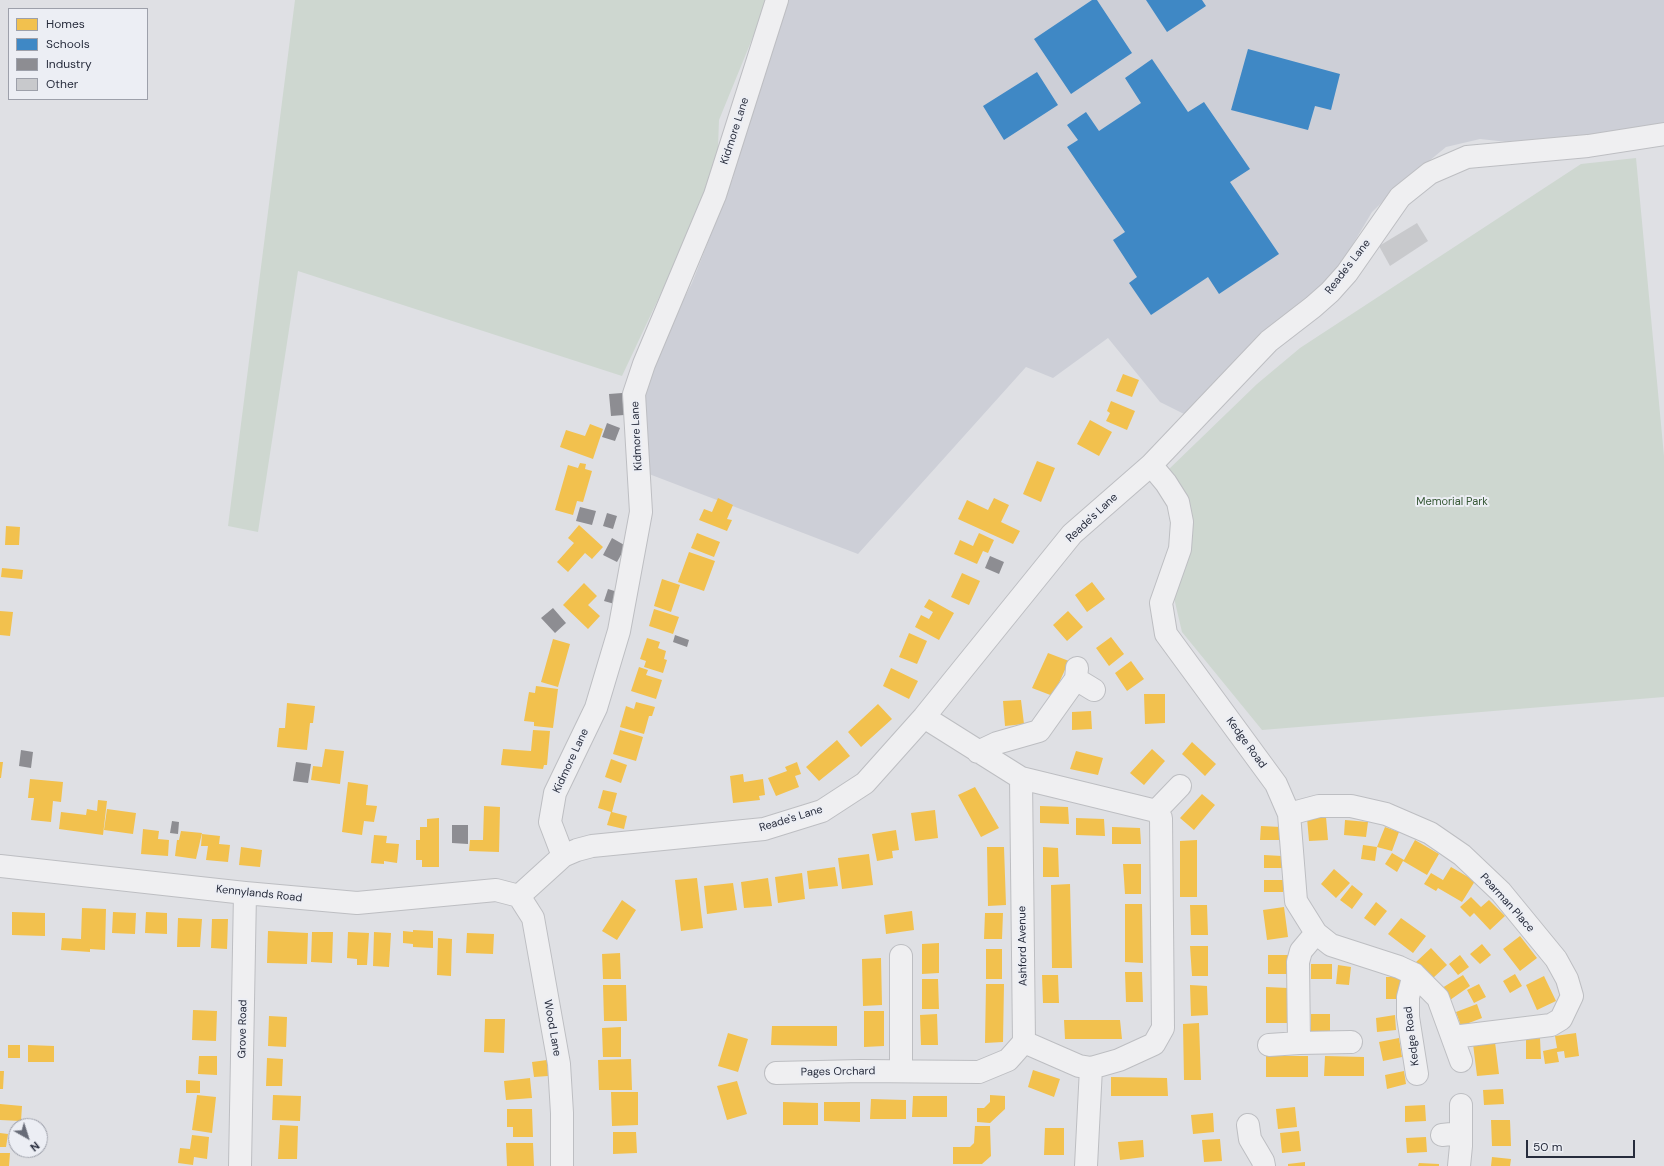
<!DOCTYPE html>
<style>
body{margin:0}
#map{position:relative;width:1664px;height:1166px;overflow:hidden;background:#dfe0e4;font-family:"DM Sans",sans-serif}
canvas{display:block}
.legend{position:absolute;left:8px;top:8px;width:140px;height:92px;box-sizing:border-box;background:#eceef4;border:1px solid #9da0aa;margin:0;padding:5px 7px;list-style:none;font-size:12px;color:#272c3c}
.legend li{display:flex;align-items:center;gap:8px;height:20px}
.legend b{width:20px;border:1px solid #9da0aa}
.north{position:absolute;left:8px;top:1118px;width:40px;height:40px;box-sizing:border-box;background:#eceef4;border:1px solid #9da0aa;border-radius:50%;rotate:141deg;font-size:11px;font-weight:700;line-height:16px;text-align:center;color:#272c3c}
.north::after{content:'';display:block;margin:auto;width:14px;height:18px;background:#676b77;clip-path:polygon(50% 0,100% 100%,50% 72%,0 100%)}
.scale{position:absolute;left:1526px;top:1140px;width:109px;height:18px;box-sizing:border-box;border:2px solid #272c3c;border-top:0;padding-left:5px;font-size:12px;line-height:14px;white-space:nowrap;color:#272c3c;-webkit-text-stroke:3px #eceef4;paint-order:stroke}
</style>
<div id="map">
<canvas width="1664" height="1166"></canvas>
<ul class="legend">
<li><b style="height:11px;background:#f2c14e"></b>Homes</li>
<li><b style="height:11px;background:#3f88c5"></b>Schools</li>
<li><b style="height:11px;background:#8d8d92"></b>Industry</li>
<li><b style="height:11px;background:#c8c9cc"></b>Other</li>
</ul>
<div class="north">N</div>
<div class="scale">50 m</div>
</div>
<script>
const context = document.querySelector('canvas').getContext('2d');
context.lineJoin = 'round';
function fill(path, color) {
  context.fillStyle = color;
  context.fill(path, 'evenodd');
}
function poly(rows) {
  const path = new Path2D();
  for (const r of rows) {
    path.moveTo(r[0], r[1]);
    for (let i = 2; i < r.length; i += 2) path.lineTo(r[i], r[i + 1]);
  }
  return path;
}
function strokePath(path, color, width, dash) {
  context.strokeStyle = color;
  context.lineWidth = width;
  context.lineCap = dash ? 'butt' : 'round';
  context.setLineDash(dash || []);
  context.stroke(path);
}
function label(font, color, halo, rows, align = 'center') {
  context.font = font + ' "DM Sans",sans-serif';
  context.lineWidth = 4;
  context.setLineDash([]);
  context.textBaseline = 'middle';
  context.strokeStyle = halo;
  context.fillStyle = color;
  for (const [text, x, y, turn = 0] of rows) {
    context.save();
    context.translate(x, y);
    context.rotate((+turn || 0) * Math.PI / 180);
    context.textAlign = isNaN(turn) ? turn : align;
    if (halo) context.strokeText(text, 0, 0);
    context.fillText(text, 0, 0);
    context.restore();
  }
}
fill(poly([
 [783,0,1664,0,1664,124,1555,147,1480,139,1446,147,1401,184,1372,212,1334,276,1188,416,1160,402,1108,338,1053,378,1026,367,858,554,649,474,642,379,692,283,733,178,738,111]
]), '#cdcfd7');
fill(poly([
 [295,0,768,0,719,120,717,174,622,376,298,271,258,532,228,526],
 [1636,158,1664,456,1664,697,1262,730,1182,632,1174,598,1186,506,1168,470,1257,384,1300,348,1581,164]
]), '#ced7d0');
fill(poly([
 [1123,374,1139,380,1132,397,1116,391],
 [1111,401,1135,411,1127,430,1106,421,1110,413,1107,411],
 [1090,420,1112,432,1099,456,1077,444],
 [590,424,603,429,593,459,560,447,566,430,585,436],
 [1037,461,1055,468,1041,502,1023,494],
 [580,463,586,464,585,469,592,471,583,502,577,501,573,515,555,510,568,465,578,468],
 [718,498,733,505,727,519,732,520,727,531,699,520,704,509,712,512],
 [994,498,1009,505,1001,522,1020,531,1013,544,958,519,967,500,988,510],
 [579,525,603,547,592,559,585,553,568,572,557,562,574,543,568,538],
 [6,526,20,527,19,545,5,545],
 [697,533,720,542,714,557,691,548],
 [979,533,994,540,988,553,983,551,977,564,954,554,960,540,973,546],
 [689,552,715,561,704,591,678,582],
 [2,568,23,570,22,579,1,577],
 [962,573,980,581,969,605,951,597],
 [662,579,680,585,671,612,654,606],
 [1092,582,1105,599,1087,612,1075,595],
 [584,583,597,596,588,605,600,616,588,629,563,605],
 [929,599,954,613,939,640,915,627,921,615,929,619,933,612,924,607],
 [654,609,679,617,673,634,649,626],
 [0,611,13,612,10,636,0,635],
 [1068,611,1083,627,1067,641,1053,625],
 [909,633,927,641,917,664,899,657],
 [1111,637,1124,654,1109,666,1096,648],
 [647,638,660,642,658,648,666,651,664,659,667,660,663,673,644,667,646,661,640,659],
 [553,639,570,644,558,687,541,682],
 [1048,653,1069,661,1053,696,1032,688],
 [1131,661,1144,679,1127,691,1115,673],
 [639,667,648,670,646,675,662,680,656,699,631,691],
 [891,668,918,681,909,699,883,686],
 [536,686,558,689,553,728,534,726,534,722,524,721,529,692,535,693],
 [1144,694,1165,694,1165,723,1145,724],
 [1021,700,1024,724,1005,726,1003,701],
 [636,702,655,707,652,716,649,716,644,734,620,727,626,706,634,709],
 [287,703,315,706,313,723,310,723,307,750,277,747,279,728,285,728],
 [878,704,892,719,861,747,848,732],
 [1091,711,1092,729,1072,730,1072,712],
 [533,730,550,731,547,765,544,765,543,769,501,765,503,749,531,751],
 [620,730,643,737,636,761,613,754],
 [837,740,850,756,819,781,806,767],
 [1192,742,1216,764,1205,776,1182,754],
 [325,749,344,751,340,784,311,780,313,766,322,767],
 [1152,749,1165,761,1144,785,1130,773],
 [1076,751,1103,758,1098,775,1070,769],
 [611,759,627,765,621,783,605,777],
 [0,762,3,762,1,778,0,778],
 [797,762,801,774,795,776,799,787,776,796,768,778,787,771,785,767],
 [743,774,744,782,763,779,765,795,759,796,760,800,733,803,730,776],
 [30,779,63,782,61,802,53,801,51,822,31,820,34,798,28,798],
 [348,782,368,785,366,805,377,806,374,822,364,821,362,835,342,832],
 [975,787,999,828,981,837,958,795],
 [603,790,617,793,612,812,627,816,624,829,607,825,611,812,598,808],
 [1202,794,1215,805,1194,830,1180,818],
 [98,800,107,801,103,835,59,829,61,812,86,815,87,809,97,811],
 [484,806,500,807,499,852,469,851,470,840,483,840],
 [1040,806,1068,807,1069,824,1040,823],
 [107,809,136,813,133,834,104,830],
 [935,810,938,838,915,841,911,813],
 [1326,817,1328,840,1309,841,1307,818],
 [439,818,439,867,422,867,422,860,416,860,416,840,420,840,420,827,427,827,427,819],
 [1076,818,1104,819,1105,836,1076,835],
 [1345,820,1368,822,1366,837,1344,835],
 [1261,826,1281,827,1281,840,1260,840],
 [1112,827,1140,828,1141,844,1112,844],
 [1385,827,1399,832,1392,851,1377,847],
 [143,829,159,831,158,839,169,840,168,856,141,854],
 [896,830,899,850,892,851,893,858,877,861,872,834],
 [181,831,202,833,196,859,175,856,177,840,179,840],
 [202,834,220,836,219,844,230,845,228,862,206,860,208,846,201,846],
 [374,835,387,836,386,843,399,844,397,863,384,861,384,864,371,863],
 [1197,840,1197,897,1180,897,1180,841],
 [1415,840,1439,854,1427,875,1403,861,1397,872,1385,864,1392,853,1404,860],
 [1363,845,1377,847,1375,861,1361,859],
 [241,847,262,850,260,867,239,865],
 [987,847,1004,847,1006,905,988,906],
 [1043,847,1058,848,1059,877,1043,877],
 [869,854,873,885,842,889,838,858],
 [1264,855,1282,856,1282,868,1264,868],
 [1123,864,1141,864,1141,894,1125,894],
 [835,867,838,886,809,889,807,871],
 [1451,867,1475,881,1462,902,1438,888,1436,891,1424,884,1431,873,1443,880],
 [1334,869,1350,883,1336,898,1321,884],
 [802,873,805,899,778,903,775,877],
 [697,878,703,928,681,931,675,880],
 [768,878,772,906,744,908,741,882],
 [1264,880,1283,880,1283,892,1264,892],
 [733,883,737,910,707,914,704,886],
 [1070,884,1072,968,1052,968,1051,885],
 [1352,885,1363,894,1352,909,1340,900],
 [1471,897,1481,907,1489,900,1505,916,1490,930,1474,913,1470,917,1460,907],
 [622,900,636,910,617,940,602,931],
 [1376,902,1387,911,1375,926,1364,918],
 [1125,904,1142,904,1143,963,1125,962],
 [1190,905,1207,905,1208,935,1191,935],
 [1284,907,1288,937,1267,940,1263,910],
 [82,908,106,909,105,950,90,949,90,952,61,950,62,938,81,939],
 [912,911,914,930,886,934,884,915],
 [12,912,45,913,45,936,12,935],
 [113,912,136,913,135,934,112,933],
 [146,912,167,913,167,934,145,933],
 [985,913,1003,913,1002,939,984,939],
 [178,918,202,919,200,947,177,947],
 [1401,918,1426,936,1413,953,1388,934],
 [212,919,228,919,227,949,211,948],
 [413,930,433,931,433,948,413,947,413,944,403,943,403,931,413,932],
 [268,931,308,933,307,964,267,963],
 [312,932,333,932,332,963,311,962],
 [348,932,369,933,367,965,357,965,357,959,347,958],
 [374,932,391,933,389,967,373,966],
 [467,933,494,934,493,954,466,953],
 [1520,936,1537,958,1520,971,1503,949],
 [438,938,452,939,451,976,437,975],
 [939,943,939,973,922,974,922,944],
 [1482,944,1491,955,1480,964,1470,954],
 [1190,946,1208,946,1208,976,1192,976],
 [1431,948,1447,965,1432,979,1416,962],
 [986,949,1002,949,1002,979,986,979],
 [620,953,621,979,603,979,602,954],
 [1268,955,1289,955,1288,974,1268,974],
 [1460,955,1469,967,1458,975,1449,964],
 [881,958,882,1005,863,1006,862,959],
 [1311,964,1332,964,1332,979,1311,979],
 [1338,965,1351,967,1349,985,1336,984],
 [1125,972,1142,972,1143,1002,1126,1002],
 [1515,974,1522,986,1510,993,1503,981],
 [1042,975,1058,975,1059,1003,1043,1003],
 [1463,975,1470,986,1450,1000,1442,988],
 [1544,976,1556,1001,1537,1010,1526,985],
 [1386,977,1400,977,1400,999,1386,999],
 [922,979,938,979,939,1009,922,1009],
 [986,984,1004,984,1003,1042,985,1043],
 [1479,984,1486,997,1474,1003,1467,990],
 [603,985,626,985,627,1021,604,1021],
 [1190,985,1207,986,1208,1015,1191,1016],
 [1266,987,1288,988,1288,1023,1266,1023],
 [1477,1004,1482,1018,1461,1026,1456,1012],
 [193,1010,217,1011,216,1041,192,1040],
 [864,1011,884,1011,884,1046,864,1047],
 [937,1014,938,1045,921,1045,920,1015],
 [1311,1014,1330,1014,1330,1032,1311,1032],
 [1395,1015,1396,1030,1377,1032,1376,1018],
 [269,1016,287,1017,286,1047,268,1046],
 [485,1019,505,1019,504,1053,484,1052],
 [1064,1020,1120,1020,1122,1039,1065,1039],
 [1199,1023,1201,1080,1184,1080,1183,1024],
 [772,1026,837,1026,837,1046,771,1045],
 [621,1027,621,1057,603,1057,602,1028],
 [728,1033,748,1039,738,1072,718,1066],
 [1576,1033,1579,1056,1565,1058,1564,1051,1557,1052,1559,1062,1545,1064,1543,1051,1557,1048,1555,1036],
 [1399,1038,1402,1057,1383,1061,1379,1042],
 [1540,1038,1541,1059,1526,1059,1526,1039],
 [1495,1042,1499,1074,1477,1076,1473,1044],
 [8,1045,20,1045,20,1058,8,1058],
 [28,1045,54,1046,54,1062,28,1062],
 [199,1056,217,1056,217,1075,198,1074],
 [1266,1056,1308,1056,1308,1077,1266,1077],
 [1325,1056,1364,1057,1364,1076,1324,1076],
 [267,1058,283,1059,282,1086,266,1086],
 [631,1059,632,1090,599,1090,598,1060],
 [547,1060,548,1076,534,1077,532,1062],
 [1033,1070,1060,1079,1054,1097,1028,1087],
 [0,1071,4,1071,3,1089,0,1089],
 [1404,1071,1406,1084,1387,1089,1385,1075],
 [1111,1077,1167,1078,1168,1096,1111,1096],
 [530,1078,532,1098,506,1100,504,1081],
 [186,1080,200,1081,200,1093,186,1093],
 [737,1081,747,1114,727,1120,717,1086],
 [1503,1089,1504,1104,1484,1105,1483,1090],
 [611,1092,638,1092,638,1125,612,1126],
 [197,1095,216,1097,212,1133,192,1130],
 [273,1095,301,1096,300,1121,272,1120],
 [990,1095,1005,1096,1005,1109,990,1123,977,1122,977,1108,984,1108,990,1102],
 [913,1096,947,1096,947,1117,912,1117],
 [871,1099,906,1100,906,1119,870,1119],
 [783,1102,818,1103,818,1125,783,1125],
 [824,1102,860,1102,860,1122,824,1121],
 [0,1104,22,1106,21,1121,0,1120],
 [1425,1105,1426,1121,1405,1122,1405,1106],
 [1295,1107,1297,1127,1278,1129,1276,1109],
 [507,1109,532,1109,533,1137,513,1137,513,1127,507,1127],
 [1213,1113,1214,1132,1193,1134,1191,1115],
 [1491,1120,1510,1120,1511,1146,1492,1146],
 [280,1125,298,1126,297,1159,278,1159],
 [975,1126,990,1126,991,1156,982,1164,953,1164,953,1147,970,1147,974,1143],
 [1045,1128,1064,1128,1064,1155,1044,1155],
 [1299,1131,1301,1151,1282,1153,1280,1133],
 [613,1132,636,1132,637,1153,613,1154],
 [0,1133,8,1134,6,1147,0,1147],
 [192,1135,209,1137,207,1159,194,1157,193,1165,178,1163,180,1148,190,1149],
 [1426,1137,1427,1152,1407,1153,1406,1138],
 [1220,1139,1222,1161,1204,1162,1202,1140],
 [1143,1140,1144,1157,1120,1160,1118,1142],
 [506,1143,533,1143,534,1166,507,1166],
 [0,1153,10,1153,9,1166,0,1166],
 [1492,1157,1511,1159,1510,1166,1491,1166],
 [1305,1162,1305,1166,1288,1166,1288,1164],
 [1419,1163,1439,1164,1439,1166,1418,1166]
]), '#f2c14e');
fill(poly([
 [1092,0,1097,0,1132,53,1071,94,1034,39],
 [1146,0,1202,0,1206,6,1167,32],
 [1248,49,1340,74,1331,110,1315,106,1308,130,1231,110],
 [1152,59,1188,112,1204,102,1250,169,1230,182,1279,254,1219,294,1208,277,1151,315,1129,283,1137,277,1113,240,1125,232,1067,147,1078,140,1067,125,1086,112,1099,131,1141,103,1125,78],
 [1037,72,1058,105,1004,140,983,106]
]), '#3f88c5');
fill(poly([
 [622,393,624,415,611,416,609,394],
 [607,423,620,428,615,441,602,437],
 [580,507,596,511,592,525,576,521],
 [607,513,617,516,613,529,603,526],
 [612,538,626,546,617,562,603,555],
 [990,556,1004,562,999,574,985,568],
 [608,589,621,593,618,605,604,601],
 [553,608,566,623,555,633,541,618],
 [675,635,689,640,687,647,673,642],
 [21,750,33,752,31,768,19,766],
 [296,762,311,764,308,783,293,781],
 [172,821,179,822,178,834,170,833],
 [452,825,468,825,468,844,452,843]
]), '#8d8d92');
fill(poly([
 [1417,223,1428,241,1390,266,1379,246]
]), '#c8c9cc');
const minor = poly([
 [1151,465,1166,483,1178,502,1182,522,1180,549,1161,603,1166,634,1276,784,1289,814,1296,901,1316,933,1331,945,1399,967,1414,974,1438,998,1461,1061],
 [1076,679,1094,690],
 [924,717,1021,778,1156,811,1180,786],
 [978,752,997,743,1039,731,1076,679,1077,668],
 [1021,778,1024,1042],
 [1289,814,1319,806,1351,806,1386,814,1430,833,1462,855,1501,892,1556,959,1567,979,1572,996,1561,1019,1551,1025,1453,1037],
 [563,856,550,822,555,793,596,708,619,631,641,512,634,394,644,364,715,195,777,0],
 [0,866,245,893,357,903,496,890,519,896],
 [519,896,563,856,577,850,592,846,764,829,822,811,865,783,924,717,1072,534,1151,465,1269,341,1313,307,1330,292,1347,273,1400,197,1430,173,1467,157,1588,146,1664,134],
 [519,896,533,918,559,1064,562,1113,562,1166],
 [1316,933,1301,951,1298,962,1299,1043,1351,1042],
 [901,956,901,1071],
 [1414,974,1408,997,1408,1017,1417,1074],
 [1024,1042,1079,1066,1091,1068,1119,1060,1154,1044,1163,1028,1161,818,1156,811],
 [1269,1045,1299,1043],
 [776,1073,861,1071,979,1072,1008,1060,1024,1042],
 [1248,1125,1250,1139,1263,1161,1264,1166],
 [1442,1135,1461,1133],
 [240,1166,245,893],
 [1086,1166,1091,1068],
 [1459,1166,1461,1146,1461,1105]
]);
strokePath(minor, '#bdbec2', 24);
strokePath(minor, '#efeff1', 22);
label('11px', '#272c3c', '#eceef4', [
 ["Kidmore Lane",735,131,-72],
 ["Reade's Lane",1348,267,-52],
 ["Kidmore Lane",637,436,-93],
 ["Reade's Lane",1092,518,-43],
 ["Kedge Road",1246,743,54],
 ["Kidmore Lane",571,761,-65],
 ["Reade's Lane",791,819,-17],
 ["Kennylands Road",259,894,6],
 ["Pearman Place",1507,903,48],
 ["Ashford Avenue",1023,946,-91],
 ["Wood Lane",552,1028,80],
 ["Grove Road",243,1029,-89],
 ["Kedge Road",1412,1036,-97],
 ["Pages Orchard",838,1072,-1]
]);
label('11px', '#365735', '#eceef4', [
 ["Memorial Park",1452,502]
]);
</script>
